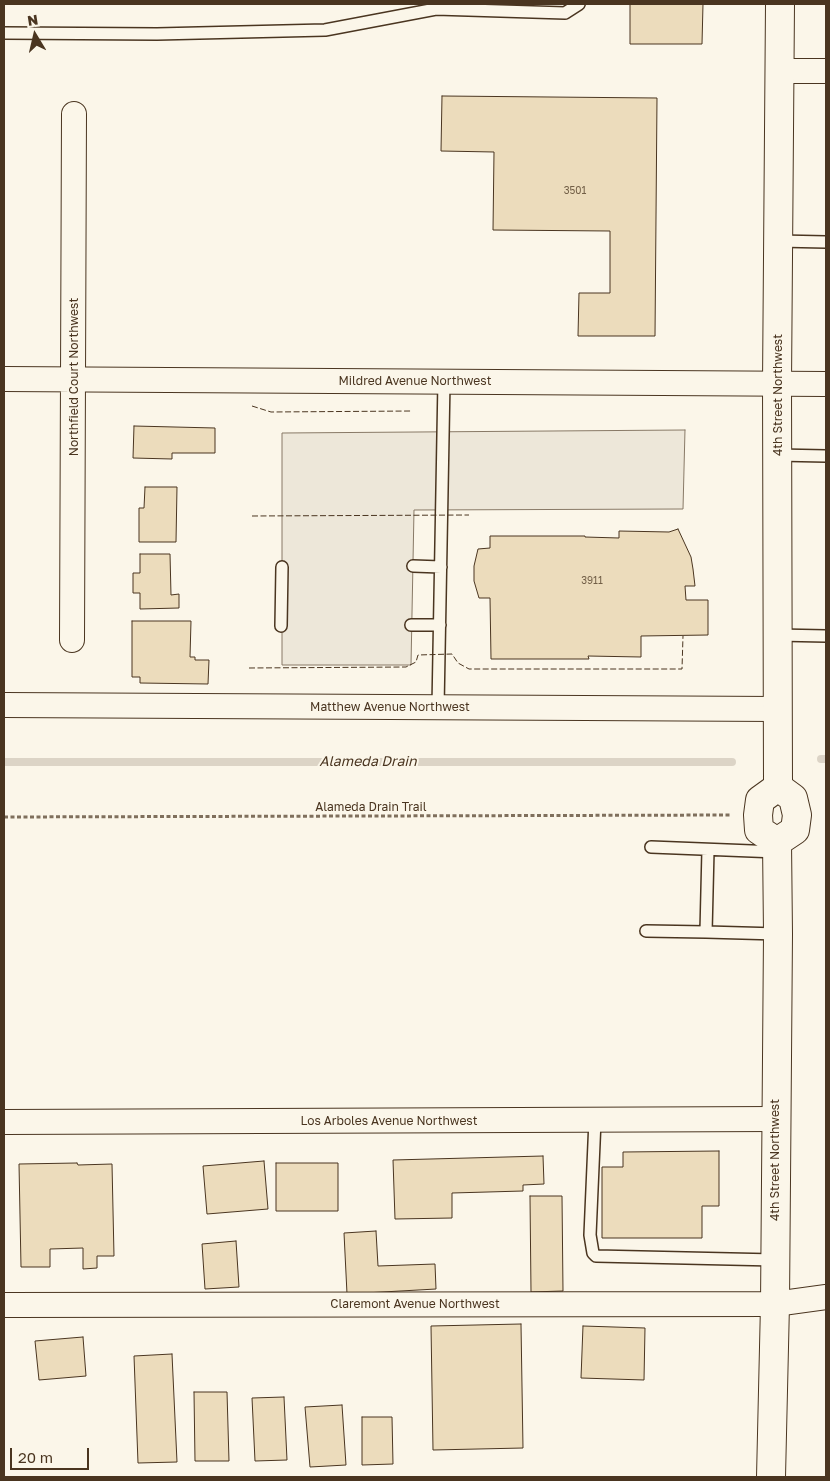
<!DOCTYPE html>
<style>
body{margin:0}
#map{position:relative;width:830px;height:1481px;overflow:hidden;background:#fbf6e9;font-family:"Golos Text",sans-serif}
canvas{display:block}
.frame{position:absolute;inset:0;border:5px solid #4a3520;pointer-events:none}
.north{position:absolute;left:10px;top:10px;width:50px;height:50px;-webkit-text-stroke:4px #fbf6e9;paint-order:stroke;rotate:351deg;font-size:14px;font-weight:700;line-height:20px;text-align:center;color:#4a3520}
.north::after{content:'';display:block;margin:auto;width:18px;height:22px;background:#4a3520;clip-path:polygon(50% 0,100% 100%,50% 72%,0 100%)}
.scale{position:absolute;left:10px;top:1448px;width:79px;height:22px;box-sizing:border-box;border:2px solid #4a3520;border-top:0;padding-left:6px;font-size:15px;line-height:18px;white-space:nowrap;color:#4a3520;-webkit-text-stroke:4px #fbf6e9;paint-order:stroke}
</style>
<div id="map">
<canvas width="830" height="1481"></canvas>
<div class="frame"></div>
<div class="north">N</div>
<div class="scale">20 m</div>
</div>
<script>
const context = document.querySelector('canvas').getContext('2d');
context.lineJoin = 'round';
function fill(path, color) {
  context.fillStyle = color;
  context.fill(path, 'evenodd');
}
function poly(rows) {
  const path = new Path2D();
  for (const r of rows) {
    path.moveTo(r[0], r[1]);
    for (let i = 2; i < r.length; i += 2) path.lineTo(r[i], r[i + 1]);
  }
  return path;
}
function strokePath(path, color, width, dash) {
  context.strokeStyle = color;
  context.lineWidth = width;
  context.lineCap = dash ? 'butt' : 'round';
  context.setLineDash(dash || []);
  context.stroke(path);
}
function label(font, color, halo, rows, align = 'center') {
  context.font = font + ' "Golos Text",sans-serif';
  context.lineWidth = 4;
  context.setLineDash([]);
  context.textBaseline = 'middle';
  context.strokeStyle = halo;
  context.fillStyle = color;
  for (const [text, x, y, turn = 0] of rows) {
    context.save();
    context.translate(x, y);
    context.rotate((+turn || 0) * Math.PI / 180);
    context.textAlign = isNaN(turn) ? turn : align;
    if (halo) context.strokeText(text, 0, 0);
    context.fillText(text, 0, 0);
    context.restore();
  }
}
const parking = poly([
 [685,430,683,509,414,510,411,665,282,665,282,433,685,430]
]);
fill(parking, '#ede7d9');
strokePath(parking, '#887966', 1);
strokePath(poly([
 [821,759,826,759],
 [4,762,732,762]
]), '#dcd4c6', 8);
const building = poly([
 [630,4,703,4,702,44,630,44,630,4],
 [442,96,657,98,655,336,578,336,579,293,610,293,610,231,493,230,494,152,441,151,442,96],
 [134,426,215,428,215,453,172,453,172,459,133,458,134,426],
 [145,487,177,487,176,542,139,542,139,508,144,508,145,487],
 [678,529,691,557,693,569,695,586,685,586,686,600,708,600,708,635,641,636,641,657,588,656,589,659,491,659,490,598,479,598,474,581,474,566,478,549,490,548,490,536,585,536,585,537,619,538,619,531,669,532,678,529],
 [140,554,170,554,171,595,179,594,179,608,140,609,140,593,133,593,133,573,140,573,140,554],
 [132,621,191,621,190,657,195,657,195,660,209,660,208,684,140,683,140,677,132,677,132,621],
 [719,1151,719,1206,702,1206,702,1238,602,1238,602,1167,623,1167,623,1152,719,1151],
 [543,1156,544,1184,523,1185,523,1191,452,1193,452,1218,395,1219,393,1160,543,1156],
 [264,1161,268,1209,207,1214,203,1166,264,1161],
 [77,1163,78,1165,112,1164,114,1256,97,1256,97,1268,83,1269,83,1248,50,1249,50,1267,21,1267,19,1164,77,1163],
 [276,1163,338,1163,338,1211,276,1211,276,1163],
 [530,1196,562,1196,563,1291,531,1292,530,1196],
 [376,1231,378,1266,435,1264,436,1289,347,1294,344,1233,376,1231],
 [236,1241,239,1287,205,1289,202,1244,236,1241],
 [521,1324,523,1448,433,1450,431,1326,521,1324],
 [583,1326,645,1328,644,1380,581,1378,583,1326],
 [83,1337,86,1376,39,1380,35,1341,83,1337],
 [172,1354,177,1462,138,1463,134,1356,172,1354],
 [194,1392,227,1392,229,1461,195,1461,194,1392],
 [284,1397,287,1460,255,1461,252,1398,284,1397],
 [342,1405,346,1465,310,1467,305,1407,342,1405],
 [362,1417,392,1417,393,1464,362,1465,362,1417]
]);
fill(building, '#ecdcbc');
strokePath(building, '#4a3520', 1);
const lane = poly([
 [436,4,436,9,565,13,579,4],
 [4,33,157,34,325,30,436,9],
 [778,241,826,242],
 [777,455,826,456],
 [413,566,441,567],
 [411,625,440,625],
 [281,626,282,567],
 [777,635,826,636],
 [438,707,444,381],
 [651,847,777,852],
 [708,850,706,932,778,934],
 [646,931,706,932],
 [595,1120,590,1235,593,1253,596,1256,775,1260]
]);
const street = poly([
 [780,71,826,71],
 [4,379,826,384],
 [72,640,74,114],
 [4,705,777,709],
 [4,1122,775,1119],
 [4,1305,775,1304,826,1297]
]);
const secondary = poly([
 [778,787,777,383,780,4],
 [777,842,795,830,797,815,793,798,778,787],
 [777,842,759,830,758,815,760,800,778,787],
 [771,1477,775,1304,778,934,777,842]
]);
strokePath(lane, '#4a3520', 14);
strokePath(street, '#4a3520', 26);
strokePath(secondary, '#4a3520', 30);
strokePath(poly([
 [4,817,731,815]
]), '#7f6f5c', 3, [4, 2.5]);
strokePath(lane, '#fbf6e9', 11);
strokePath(street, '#fbf6e9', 24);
strokePath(secondary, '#fbf6e9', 28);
strokePath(poly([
 [252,406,271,412,412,411],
 [252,516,469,515],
 [249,668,406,667,416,662,418,655,452,654,458,663,469,669,682,669,683,636]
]), '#4a3520', 1, [6, 2.5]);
label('10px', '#725f47', null, [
 ["3501",575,191],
 ["3911",592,581]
]);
label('12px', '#4a3520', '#fbf6e9', [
 ["Northfield Court Northwest",74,377,-90],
 ["Mildred Avenue Northwest",415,381],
 ["4th Street Northwest",778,395,-90],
 ["Matthew Avenue Northwest",390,707],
 ["Alameda Drain Trail",371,807],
 ["Los Arboles Avenue Northwest",389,1121],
 ["4th Street Northwest",775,1160,-90],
 ["Claremont Avenue Northwest",415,1304]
]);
label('italic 14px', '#4a3520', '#fbf6e9', [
 ["Alameda Drain",368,762]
]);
</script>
